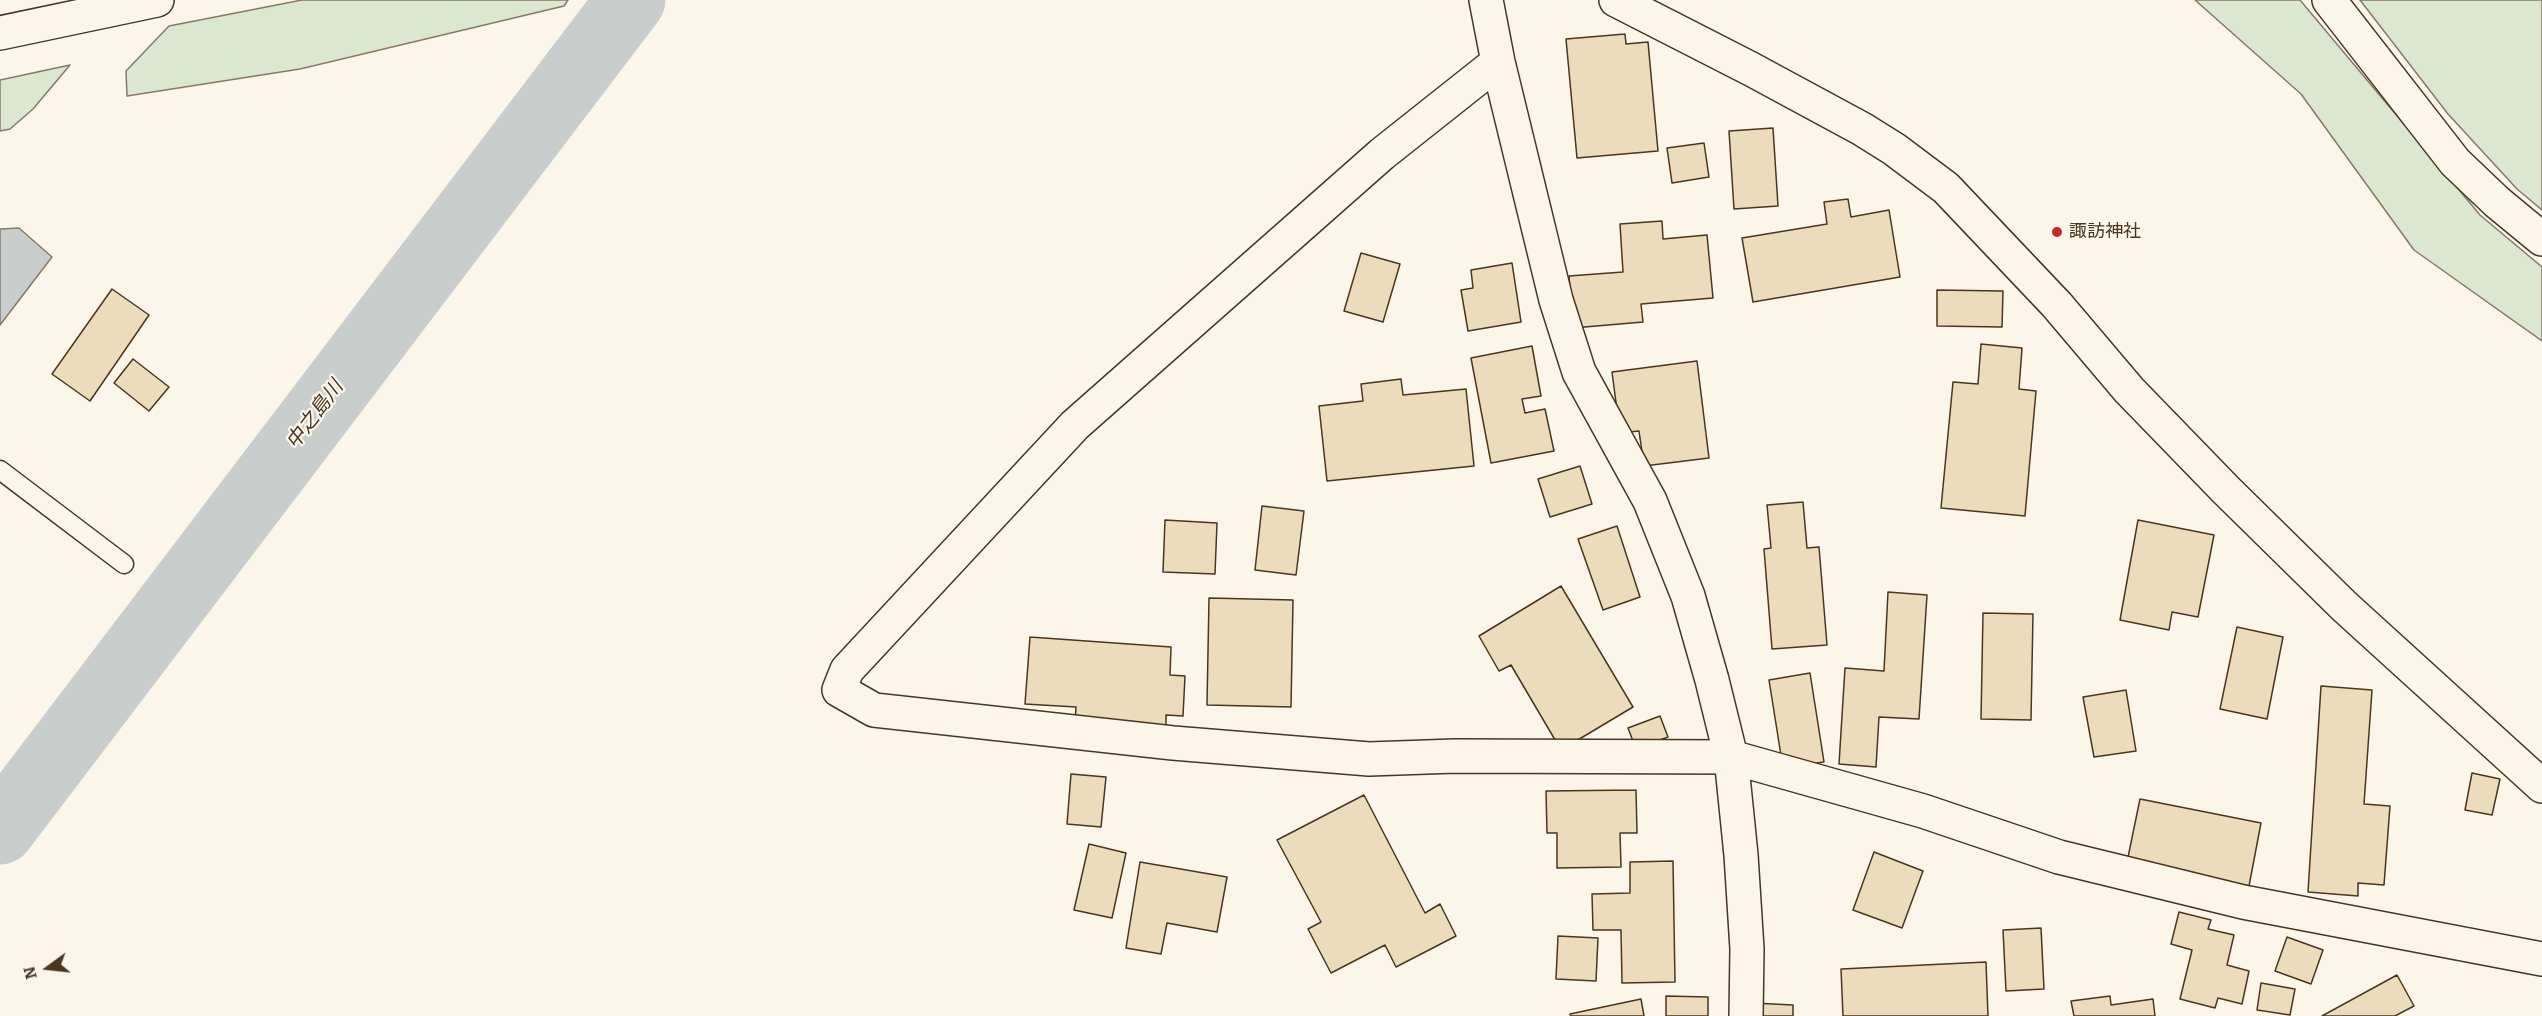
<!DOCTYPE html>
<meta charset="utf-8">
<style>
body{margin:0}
#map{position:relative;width:2542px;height:1016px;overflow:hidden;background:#fbf6e9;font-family:Bitter,serif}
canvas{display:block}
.north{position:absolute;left:18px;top:938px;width:60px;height:60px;-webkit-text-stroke:4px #fbf6e9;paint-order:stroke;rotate:255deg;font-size:16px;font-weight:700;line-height:24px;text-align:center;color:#4a3520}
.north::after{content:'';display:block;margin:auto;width:21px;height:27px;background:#4a3520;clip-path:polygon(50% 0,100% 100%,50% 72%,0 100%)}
</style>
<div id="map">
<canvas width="2542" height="1016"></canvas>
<div class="north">N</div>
</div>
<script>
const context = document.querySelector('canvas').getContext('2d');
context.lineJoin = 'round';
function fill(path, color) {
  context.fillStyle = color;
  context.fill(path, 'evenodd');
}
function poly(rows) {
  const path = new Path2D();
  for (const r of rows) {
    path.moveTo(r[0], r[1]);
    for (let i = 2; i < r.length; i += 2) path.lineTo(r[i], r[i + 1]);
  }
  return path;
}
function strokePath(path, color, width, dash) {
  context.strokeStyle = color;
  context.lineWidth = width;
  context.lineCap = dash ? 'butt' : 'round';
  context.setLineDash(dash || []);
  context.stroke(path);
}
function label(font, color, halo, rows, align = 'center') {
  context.font = font + ' Bitter,"Noto Sans JP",serif';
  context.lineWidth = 4.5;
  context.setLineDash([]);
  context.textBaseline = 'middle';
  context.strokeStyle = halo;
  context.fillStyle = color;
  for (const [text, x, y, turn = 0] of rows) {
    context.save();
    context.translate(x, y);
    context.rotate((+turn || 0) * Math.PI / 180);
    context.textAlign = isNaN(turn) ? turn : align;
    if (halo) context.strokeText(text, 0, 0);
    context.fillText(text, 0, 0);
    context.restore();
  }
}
const green = poly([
 [302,0,568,0,564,6,300,69,127,96,126,71,169,26,302,0],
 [2195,0,2300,0,2480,215,2542,267,2542,341,2414,250,2301,94,2195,0],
 [2360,0,2542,0,2542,210,2517,189,2448,114,2360,0],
 [70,65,33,109,10,129,0,131,0,80,70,65]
]);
fill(green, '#dce7d0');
strokePath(green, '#887966', 1.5);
const water = poly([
 [19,228,52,257,0,325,0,229,19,228]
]);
fill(water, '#c9cecd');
strokePath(water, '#887966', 1.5);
strokePath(poly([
 [0,830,631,0]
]), '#c9cecd', 69);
const building = poly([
 [1625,34,1626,44,1648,42,1658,151,1577,158,1566,39,1625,34],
 [1773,128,1778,206,1734,209,1729,131,1773,128],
 [1704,143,1709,177,1672,183,1667,148,1704,143],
 [1848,199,1851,217,1889,210,1900,277,1753,302,1742,238,1827,224,1824,202,1848,199],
 [1662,221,1663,239,1707,235,1713,298,1641,304,1643,322,1573,328,1569,276,1623,272,1620,224,1662,221],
 [1361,253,1400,264,1383,322,1344,311,1361,253],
 [1512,263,1521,322,1468,331,1461,290,1473,288,1471,270,1512,263],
 [112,289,149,315,90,401,52,374,112,289],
 [1937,290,2003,291,2002,327,1937,326,1937,290],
 [1981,344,2022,348,2019,389,2036,391,2025,516,1941,508,1953,382,1978,384,1981,344],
 [1532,346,1541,396,1522,399,1525,413,1545,409,1554,451,1491,463,1471,358,1532,346],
 [133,359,169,387,149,411,114,383,133,359],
 [1697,361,1709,458,1644,466,1639,431,1620,433,1612,372,1697,361],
 [1401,379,1403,395,1466,389,1474,466,1327,481,1319,406,1363,401,1361,384,1401,379],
 [1580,466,1592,504,1550,517,1538,479,1580,466],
 [1803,502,1807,548,1819,547,1827,645,1772,649,1764,549,1771,548,1767,505,1803,502],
 [1262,506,1304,511,1296,575,1255,570,1262,506],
 [1165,520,1217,523,1215,574,1163,572,1165,520],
 [2138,520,2214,535,2198,617,2172,612,2169,630,2120,620,2138,520],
 [1617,526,1640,597,1603,610,1578,539,1617,526],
 [1561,586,1633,707,1561,750,1511,665,1499,671,1479,636,1561,586],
 [1888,592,1927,595,1919,719,1879,717,1876,767,1839,764,1845,668,1884,671,1888,592],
 [1209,598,1293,600,1291,707,1207,705,1209,598],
 [1983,613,2033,614,2031,720,1981,719,1983,613],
 [2237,627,2283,637,2267,719,2220,709,2237,627],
 [1030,637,1171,647,1170,675,1185,676,1183,716,1166,715,1166,727,1075,721,1076,707,1025,704,1030,637],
 [1810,673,1824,762,1783,768,1769,680,1810,673],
 [2321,686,2372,690,2364,804,2390,806,2384,885,2358,883,2358,896,2308,892,2321,686],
 [2126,690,2136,751,2094,757,2083,697,2126,690],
 [1660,716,1668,737,1636,749,1628,728,1660,716],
 [2472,773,2500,779,2492,815,2465,810,2472,773],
 [1071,774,1106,777,1101,827,1067,824,1071,774],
 [1636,790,1637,833,1620,833,1621,867,1557,868,1557,833,1547,833,1546,791,1636,790],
 [1364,795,1425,913,1440,904,1456,936,1396,967,1385,945,1331,973,1308,929,1321,922,1277,840,1364,795],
 [2140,799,2261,823,2249,886,2127,862,2140,799],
 [1089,844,1126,853,1112,918,1074,910,1089,844],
 [1874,852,1923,871,1902,928,1853,910,1874,852],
 [1673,861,1675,982,1622,983,1621,930,1593,930,1592,894,1630,893,1630,862,1673,861],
 [1140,862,1227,877,1217,932,1167,923,1161,954,1126,948,1140,862],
 [2179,912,2211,920,2208,929,2234,935,2227,965,2249,971,2242,1004,2218,998,2215,1008,2180,999,2192,950,2171,944,2179,912],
 [2041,928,2044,989,2006,991,2003,930,2041,928],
 [1558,936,1598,938,1596,981,1556,979,1558,936],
 [2287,937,2323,950,2311,984,2275,971,2287,937],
 [1986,962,1988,1016,1843,1016,1841,969,1986,962],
 [2397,975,2414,1006,2395,1016,2322,1016,2397,975],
 [2261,983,2295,989,2290,1015,2257,1010,2261,983],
 [1666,996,1708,997,1708,1016,1666,1016,1666,996],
 [2110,996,2111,1005,2153,999,2155,1016,2074,1016,2071,1001,2110,996],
 [1641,999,1644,1016,1571,1016,1570,1014,1641,999],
 [1753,1003,1793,1005,1793,1016,1752,1016,1753,1003]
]);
fill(building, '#ecdcbc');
strokePath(building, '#4a3520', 1.5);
const lane = poly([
 [0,470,124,564]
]);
const street = poly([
 [1486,0,1498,62,1556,300,1579,372,1650,501,1688,596,1712,680,1731,757,1741,855,1747,949,1746,1016],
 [1498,62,1382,154,1075,425,847,670,839,690,874,710,1173,743,1369,759,1455,756,1731,757,1923,811,2059,857,2243,902,2542,959]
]);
const secondary = poly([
 [1616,0,1751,69,1862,129,1894,149,1946,188,2057,305,2129,390,2226,490,2344,606,2542,786]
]);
const highway = poly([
 [2329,0,2455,162,2497,202,2542,239],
 [0,33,157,0]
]);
strokePath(lane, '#4a3520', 21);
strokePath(street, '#4a3520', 36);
strokePath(secondary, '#4a3520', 36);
strokePath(highway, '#4a3520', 36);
strokePath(lane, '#fbf6e9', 18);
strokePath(street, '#fbf6e9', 33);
strokePath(secondary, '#fbf6e9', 33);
strokePath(highway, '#fbf6e9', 33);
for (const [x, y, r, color] of [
 [2057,232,6,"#c62828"]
]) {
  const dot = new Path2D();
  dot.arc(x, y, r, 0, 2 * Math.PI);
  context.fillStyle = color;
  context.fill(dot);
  strokePath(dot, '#fbf6e9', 2);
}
label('18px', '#4a3520', '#fbf6e9', [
 ["諏訪神社",2069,232]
], 'left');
label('italic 20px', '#4a3520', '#fbf6e9', [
 ["中之島川",315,415,-53]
]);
</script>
